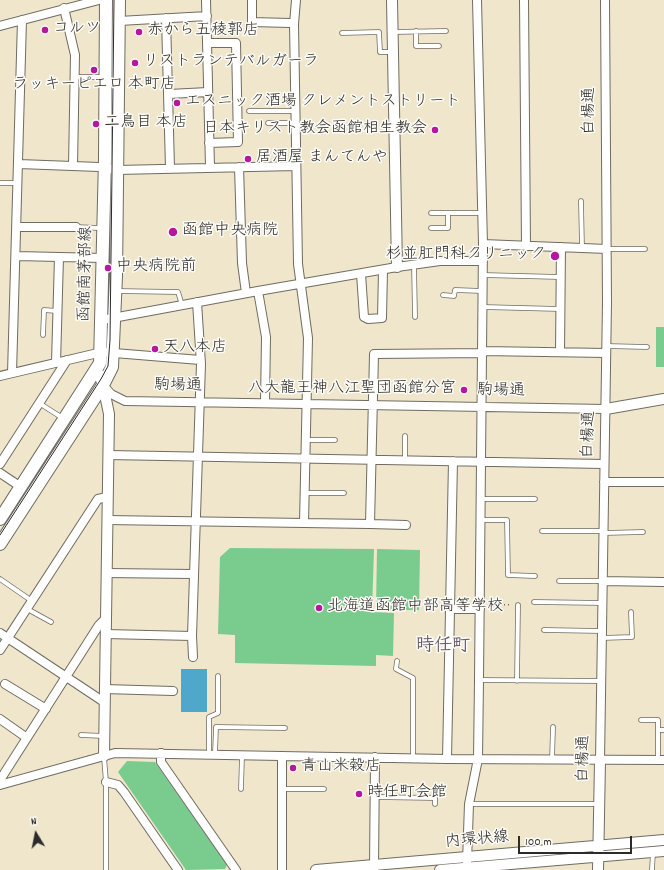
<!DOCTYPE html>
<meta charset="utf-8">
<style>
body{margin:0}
#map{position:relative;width:664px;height:870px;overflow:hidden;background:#efe6cb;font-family:Dekko,sans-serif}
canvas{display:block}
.north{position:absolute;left:16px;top:814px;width:40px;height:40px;-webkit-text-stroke:3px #fdfcf7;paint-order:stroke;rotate:350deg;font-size:11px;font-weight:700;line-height:16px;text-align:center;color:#2b2b2b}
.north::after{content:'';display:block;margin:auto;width:14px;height:18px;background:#2b2b2b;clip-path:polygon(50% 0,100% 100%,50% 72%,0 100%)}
.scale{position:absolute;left:518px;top:836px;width:114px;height:18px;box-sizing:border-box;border:2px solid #2b2b2b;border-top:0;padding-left:5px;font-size:12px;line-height:14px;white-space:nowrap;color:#2b2b2b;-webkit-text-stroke:3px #fdfcf7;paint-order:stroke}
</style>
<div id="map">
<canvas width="664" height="870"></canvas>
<div class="north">N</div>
<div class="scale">100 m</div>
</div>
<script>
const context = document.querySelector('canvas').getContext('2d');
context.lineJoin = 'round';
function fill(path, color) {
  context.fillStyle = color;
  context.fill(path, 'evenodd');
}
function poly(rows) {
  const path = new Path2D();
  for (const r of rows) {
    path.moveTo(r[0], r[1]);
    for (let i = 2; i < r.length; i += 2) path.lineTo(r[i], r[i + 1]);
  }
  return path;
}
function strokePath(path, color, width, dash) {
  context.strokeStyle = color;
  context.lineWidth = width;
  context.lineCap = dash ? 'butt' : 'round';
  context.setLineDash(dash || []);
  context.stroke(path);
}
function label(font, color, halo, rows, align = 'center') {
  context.font = font + ' Dekko,"Klee One",sans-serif';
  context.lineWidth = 3;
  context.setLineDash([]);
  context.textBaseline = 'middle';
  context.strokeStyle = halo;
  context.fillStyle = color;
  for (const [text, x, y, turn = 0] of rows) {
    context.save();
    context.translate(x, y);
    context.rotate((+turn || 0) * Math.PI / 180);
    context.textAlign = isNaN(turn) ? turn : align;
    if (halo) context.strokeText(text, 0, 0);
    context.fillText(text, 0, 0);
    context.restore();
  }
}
fill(poly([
 [656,327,664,327,664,367,656,367],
 [230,548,374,549,372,612,394,613,393,656,376,655,376,666,235,663,235,635,218,634,220,557],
 [377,549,420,550,419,610,376,610],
 [127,761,155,762,227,865,225,869,186,870,118,772]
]), '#7acc8e');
fill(poly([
 [181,669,207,669,207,712,181,712]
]), '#4fa8cc');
const service = poly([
 [416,31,416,46,439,46],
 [393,32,446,31],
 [342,33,379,32,380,52,392,52],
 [75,77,100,77],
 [249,111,296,111],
 [268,123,296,123],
 [0,183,18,183],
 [581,201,582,248],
 [431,213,482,213],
 [76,227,99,228],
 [431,228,448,228,448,213],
 [607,249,645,249],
 [414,265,415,317],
 [483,275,560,277],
 [116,291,178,292,182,305],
 [443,295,454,296,455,290,482,291],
 [483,307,560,309],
 [43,335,44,310,57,311],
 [606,346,647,347],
 [39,403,61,417],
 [405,436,405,461],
 [305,440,335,440],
 [304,493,344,493],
 [481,499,535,499],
 [481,520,507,520,508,575,535,576],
 [542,531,604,531],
 [604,533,643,532],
 [0,579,32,601],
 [559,581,603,581],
 [534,602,603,603],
 [31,611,51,622],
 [544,630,602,631],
 [602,638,632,637,631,612],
 [397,661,396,669,413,678,413,758],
 [479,680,601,681],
 [517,681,518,605],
 [641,720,658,720,658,760],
 [658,730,664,730],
 [81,735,104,736],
 [209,754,209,717,218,713,218,676],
 [215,754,216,727,285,728],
 [104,757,106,782,106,870],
 [552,760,553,727],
 [241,789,242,756],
 [282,789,324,789],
 [375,797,435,798,435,804],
 [469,804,598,804],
 [652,870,653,852]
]);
const minor = poly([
 [206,0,210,167],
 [252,0,252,22,290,23],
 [296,0,294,24,298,264,308,338,304,523],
 [524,0,526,246],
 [64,8,75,55,73,166],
 [166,18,170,168],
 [119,21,207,16],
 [0,26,99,0],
 [207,43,236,43,238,142,209,143],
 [169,94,208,92],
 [19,164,99,167,117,170,296,166],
 [239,167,242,263,246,293],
 [17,227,76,227],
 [483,244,607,249],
 [16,256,103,258],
 [361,274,364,317,368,319,382,318,383,270],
 [258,291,266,337,265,403],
 [102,320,258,291,397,267,440,261,483,261],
 [483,351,606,353],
 [560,352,561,247],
 [56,363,59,257],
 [12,373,22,20],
 [0,376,102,352,200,360],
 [103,385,111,394,125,401,606,409],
 [108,455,604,464],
 [0,464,67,360],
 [0,473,21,487],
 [604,482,664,482],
 [107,520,370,524,374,354,483,353],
 [370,524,406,525],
 [106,573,193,574],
 [603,581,664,582],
 [450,609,480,609],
 [0,633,104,702],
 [105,634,192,636,201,364,197,302],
 [192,636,193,657],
 [0,650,98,499,107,497],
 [5,684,46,709],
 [104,689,173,691],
 [0,719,27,738],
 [161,753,161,762,236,870],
 [447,759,453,461],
 [600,761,607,302,605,0],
 [0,780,99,625,105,619],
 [106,782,118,785,124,792,178,870],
 [0,785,115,753,447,759,664,760],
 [467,862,469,804,478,759,479,680,483,244,477,0],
 [374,869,375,757],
 [282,870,282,756]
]);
const tertiary = poly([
 [392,0,397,267],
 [97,370,103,385,109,414,104,756],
 [606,409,664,399],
 [316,870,664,840],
 [440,870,664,851],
 [598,870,600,761]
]);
const primary = poly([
 [0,519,100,363,105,159,106,0],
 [0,544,103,385,112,367,116,276,119,0]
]);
strokePath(service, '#706c63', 5.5);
strokePath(minor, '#706c63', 10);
strokePath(tertiary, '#706c63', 12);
strokePath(primary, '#706c63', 14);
strokePath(poly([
 [488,604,512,605]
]), '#706c63', 1.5, [1, 3]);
strokePath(service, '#fff', 4);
strokePath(minor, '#fff', 8);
strokePath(tertiary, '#fff', 10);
strokePath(primary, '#fff', 12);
strokePath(poly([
 [0,535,101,379,108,366,110,340,114,0]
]), '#2b2b2b', 1);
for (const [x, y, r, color] of [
 [45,30,4,"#b5179e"],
 [139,32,4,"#b5179e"],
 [135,63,4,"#b5179e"],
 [94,70,4,"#b5179e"],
 [177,103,4,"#b5179e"],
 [96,124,4,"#b5179e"],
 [435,130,4,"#b5179e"],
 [248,159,4,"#b5179e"],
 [173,232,5,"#b5179e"],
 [555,256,5,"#b5179e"],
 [108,268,4,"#b5179e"],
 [155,349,4,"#b5179e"],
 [464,390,4,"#b5179e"],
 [319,608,4,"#b5179e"],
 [293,768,4,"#b5179e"],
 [359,794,4,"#b5179e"]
]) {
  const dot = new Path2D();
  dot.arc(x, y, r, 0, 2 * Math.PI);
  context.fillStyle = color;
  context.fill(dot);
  strokePath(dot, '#fdfcf7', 1.5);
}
label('16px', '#2b2b2b', '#fdfcf7', [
 ["コルツ",53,30],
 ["赤から五稜郭店",147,32],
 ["リストランテバルガーラ",143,63],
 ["ラッキーピエロ 本町店",94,86,"center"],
 ["エスニック酒場 クレメントストリート",185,103],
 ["二鳥目 本店",104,124],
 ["日本キリスト教会函館相生教会",427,130,"right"],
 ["居酒屋 まんてんや",256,159],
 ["函館中央病院",182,232],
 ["杉並肛門科クリニック",546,256,"right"],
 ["中央病院前",116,268],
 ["天八本店",163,349],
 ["八大龍王神八江聖団函館分宮",456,390,"right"],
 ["北海道函館中部高等学校",327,608],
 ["青山米穀店",301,768],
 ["時任町会館",367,794]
], 'left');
label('16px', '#2b2b2b', '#fdfcf7', [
 ["白楊通",591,111,-90],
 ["函館南茅部線",87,274,-89],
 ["駒場通",178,387,1],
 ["駒場通",501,392,1],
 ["白楊通",590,435,-88],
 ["白楊通",585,759,-89],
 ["内環状線",477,841,-5]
]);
label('bold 18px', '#685868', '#fdfcf7', [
 ["時任町",443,648]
]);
</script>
